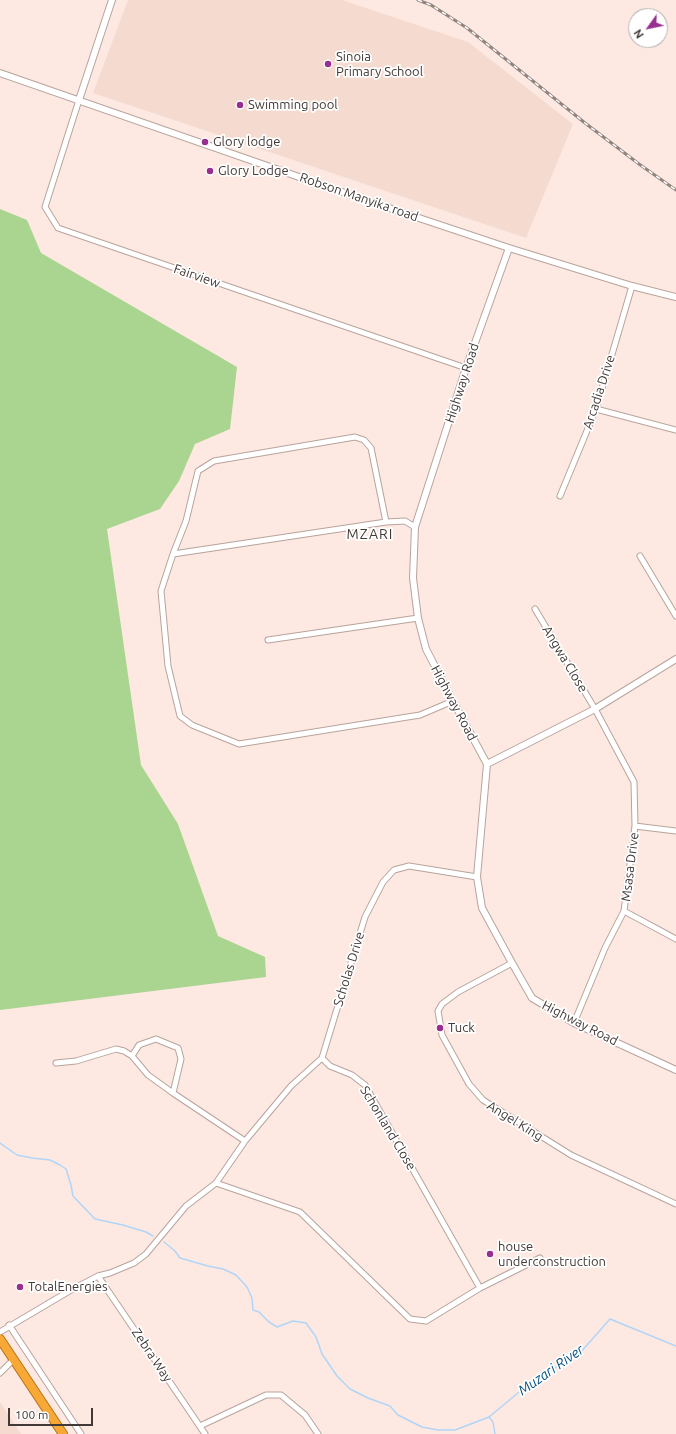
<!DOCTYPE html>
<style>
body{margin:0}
#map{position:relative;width:676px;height:1434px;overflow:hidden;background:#fde9e1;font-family:Ubuntu,sans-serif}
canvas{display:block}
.north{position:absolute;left:628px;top:8px;width:40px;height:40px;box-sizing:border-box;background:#fff;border:1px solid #b3b0af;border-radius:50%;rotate:237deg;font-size:11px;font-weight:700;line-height:16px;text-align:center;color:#413936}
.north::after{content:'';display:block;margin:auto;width:14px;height:18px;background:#982e90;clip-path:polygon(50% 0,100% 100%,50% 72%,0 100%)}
.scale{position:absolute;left:8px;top:1408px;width:85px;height:18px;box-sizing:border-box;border:2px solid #413936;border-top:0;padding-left:5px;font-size:12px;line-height:14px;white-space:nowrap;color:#413936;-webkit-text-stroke:3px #fff;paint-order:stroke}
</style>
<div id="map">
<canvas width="676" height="1434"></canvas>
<div class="north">N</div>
<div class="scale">100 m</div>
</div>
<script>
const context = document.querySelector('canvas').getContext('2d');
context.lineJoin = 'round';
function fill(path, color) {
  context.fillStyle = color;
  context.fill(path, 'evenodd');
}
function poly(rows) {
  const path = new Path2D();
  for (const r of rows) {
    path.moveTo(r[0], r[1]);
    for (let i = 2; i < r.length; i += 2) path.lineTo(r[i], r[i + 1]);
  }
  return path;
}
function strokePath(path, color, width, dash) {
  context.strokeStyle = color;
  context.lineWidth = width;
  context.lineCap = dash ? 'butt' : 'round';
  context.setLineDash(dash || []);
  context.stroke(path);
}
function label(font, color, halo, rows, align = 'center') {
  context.font = font + ' Ubuntu,sans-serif';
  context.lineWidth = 3.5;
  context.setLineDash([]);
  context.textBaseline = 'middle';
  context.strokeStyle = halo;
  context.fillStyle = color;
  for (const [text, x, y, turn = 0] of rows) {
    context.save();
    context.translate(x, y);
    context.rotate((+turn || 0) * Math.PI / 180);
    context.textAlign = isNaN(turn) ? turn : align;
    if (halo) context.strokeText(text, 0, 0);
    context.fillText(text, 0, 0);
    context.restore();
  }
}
fill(poly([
 [128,0,342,0,468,42,573,124,526,238,93,93],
 [0,1402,21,1434,0,1434]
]), '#f5dbcf');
fill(poly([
 [0,209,27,220,41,253,237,367,230,429,195,444,179,481,160,509,107,529,141,765,178,824,218,936,265,957,266,977,0,1010]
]), '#a9d590');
strokePath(poly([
 [0,1143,17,1155,32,1158,50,1160,60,1165,66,1169,71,1185,73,1196,95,1219,123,1225,146,1232,153,1236],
 [164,1242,175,1251,180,1258,208,1266,223,1269,236,1275,247,1287,252,1298,253,1310,259,1312,269,1322,277,1327,293,1321,306,1323,316,1337,322,1354,337,1376,350,1389,368,1398,390,1406,398,1415,422,1427,438,1430,455,1430,489,1417,530,1383,580,1353,610,1319,676,1346],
 [489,1417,493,1422,495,1434]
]), '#b0d5f9', 1.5);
const minor = poly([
 [79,100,45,207,58,228,466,368],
 [596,409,676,430],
 [560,496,596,409,632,286],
 [415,527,405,521,386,522,173,554,161,591,168,666,180,716,192,725,239,744,420,715,453,701],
 [173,554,186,521,198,471,214,461,355,437,364,440,371,448,386,522],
 [640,556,676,616],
 [535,609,595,709,634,782,635,826,624,911,605,948,574,1023],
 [268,640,418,618],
 [635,826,676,831],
 [624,911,676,939],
 [512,963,458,992,442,1004,438,1011,442,1035,469,1084,483,1100,571,1155,676,1204],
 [322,1058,365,917,383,882,394,870,409,866,477,877],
 [56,1063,76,1061,116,1049,124,1051,132,1056],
 [173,1093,181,1059,178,1048,156,1039,139,1045,132,1056,148,1075,173,1093,245,1141],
 [216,1183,300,1212,410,1319,426,1321,480,1288],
 [98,1276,205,1434],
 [9,1325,81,1434],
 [0,1332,71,1290,98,1276,110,1273,134,1263,146,1254,186,1206,216,1183,245,1141,291,1086,322,1058,330,1066,352,1075,365,1085,480,1288,540,1258],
 [0,1373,13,1360],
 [200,1426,266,1395,281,1395,305,1415,318,1434]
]);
const tertiary = poly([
 [0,73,371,202,509,248,632,286,676,297],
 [79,100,112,0],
 [509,248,466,368,415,527,413,578,418,618,426,649,453,701,487,764,477,877,482,908,512,963,532,998,574,1023,676,1070],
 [487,764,595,709,676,659]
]);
const trunk = poly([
 [0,1339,63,1434]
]);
strokePath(minor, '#b7a49c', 7);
strokePath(tertiary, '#b7a49c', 8);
strokePath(trunk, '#b77416', 10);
strokePath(minor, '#fff', 5);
strokePath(tertiary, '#fff', 6);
strokePath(trunk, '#f8a836', 8);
const rail = poly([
 [418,0,431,5,467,28,585,123,639,164,676,190]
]);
strokePath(rail, '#91847f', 3);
strokePath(rail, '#fff', 1.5, [4.5]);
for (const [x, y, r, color] of [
 [328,64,4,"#982e90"],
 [240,105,4,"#982e90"],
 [205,142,4,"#982e90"],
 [210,171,4,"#982e90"],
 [440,1028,4,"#982e90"],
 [490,1254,4,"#982e90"],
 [20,1287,4,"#982e90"]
]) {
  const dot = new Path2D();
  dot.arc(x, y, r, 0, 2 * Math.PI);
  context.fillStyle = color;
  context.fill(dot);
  strokePath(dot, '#fff', 1.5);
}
label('13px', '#413936', '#fff', [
 ["Sinoia",336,57],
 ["Primary School",336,72],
 ["Swimming pool",248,105],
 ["Glory lodge",213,142],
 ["Glory Lodge",218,171],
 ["Tuck",448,1028],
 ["house",498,1247],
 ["underconstruction",498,1262],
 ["TotalEnergies",28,1287]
], 'left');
label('13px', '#413936', '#fff', [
 ["Robson Manyika road",359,197,19],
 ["Fairview",197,276,19],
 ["Highway Road",462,383,-72],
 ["Arcadia Drive",599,392,-72],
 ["Angwa Close",565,659,59],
 ["Highway Road",454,703,62],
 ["Msasa Drive",630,867,-83],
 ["Scholas Drive",349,969,-73],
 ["Highway Road",580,1023,27],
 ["Angel King",515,1121,32],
 ["Schonland Close",388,1128,59],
 ["Zebra Way",152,1355,56]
]);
context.letterSpacing = '1px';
label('14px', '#413936', '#fff', [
 ["MZARI",370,534]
]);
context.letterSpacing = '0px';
label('italic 14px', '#004d81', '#fff', [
 ["Muzari River",551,1370,-35]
]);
</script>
